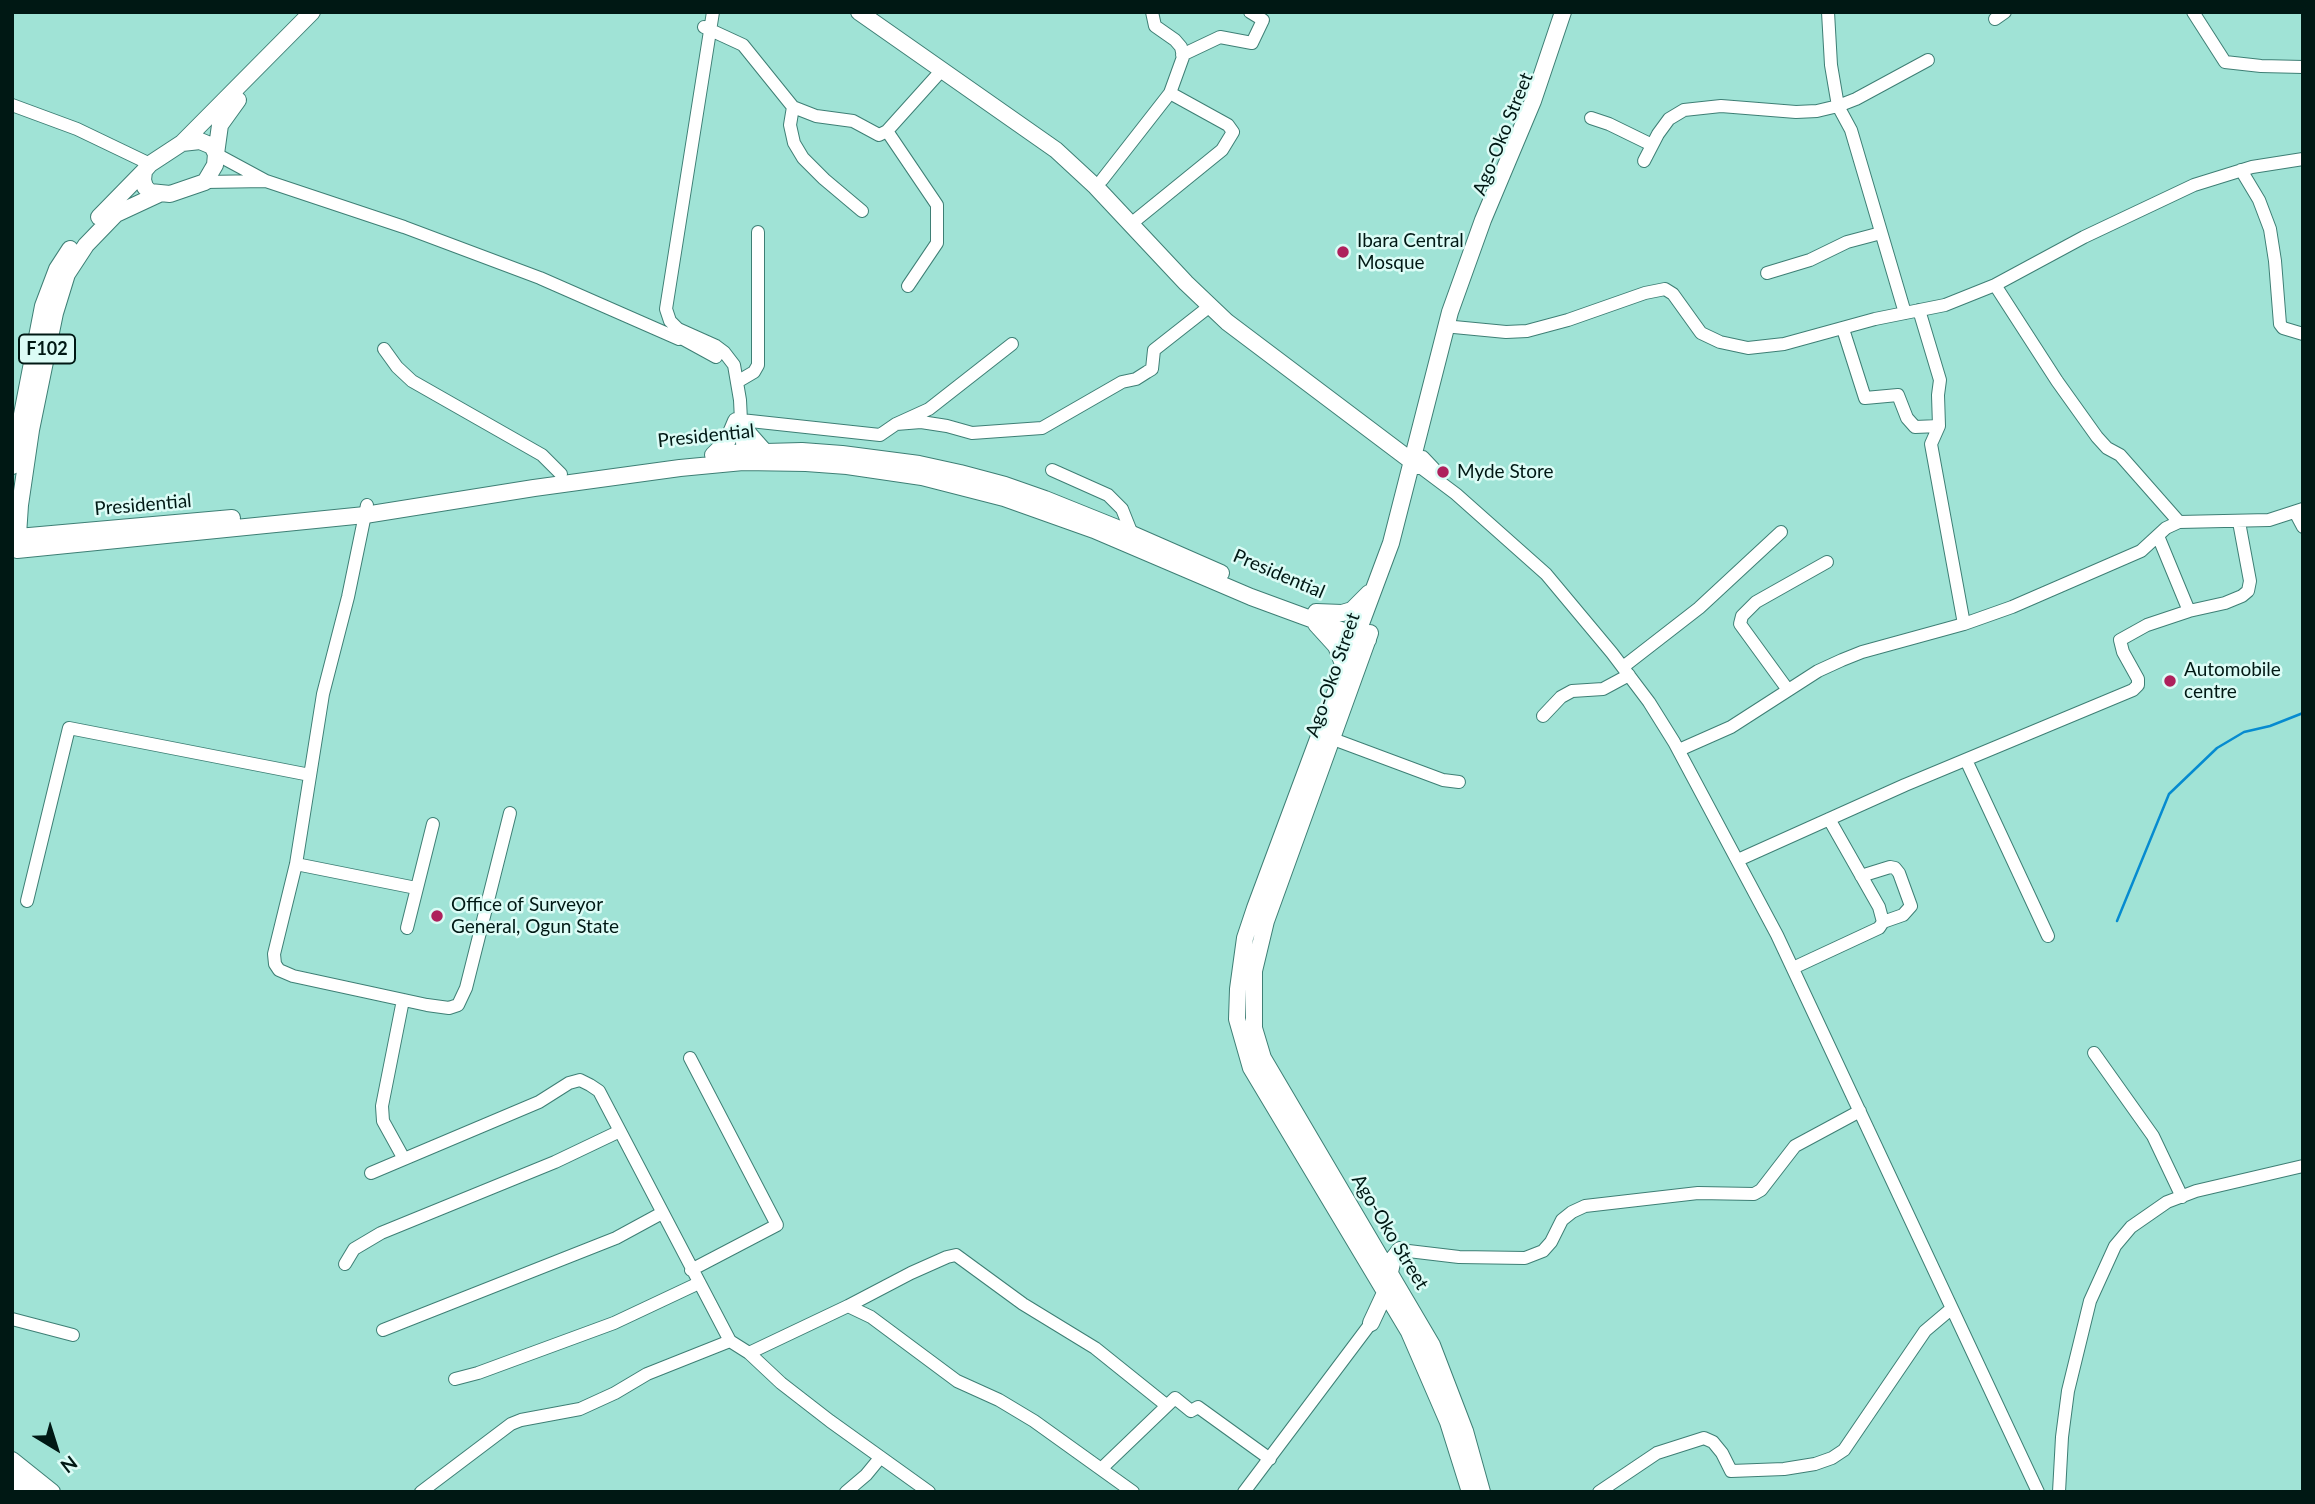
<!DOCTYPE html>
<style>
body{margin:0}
#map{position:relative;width:2315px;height:1504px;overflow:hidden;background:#a0e3d6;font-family:Lato,sans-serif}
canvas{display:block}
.frame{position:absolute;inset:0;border:14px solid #001814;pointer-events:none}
.north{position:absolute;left:21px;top:1413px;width:70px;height:70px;-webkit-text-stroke:5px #dcfcf6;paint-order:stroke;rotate:142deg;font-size:19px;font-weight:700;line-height:28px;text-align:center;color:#001814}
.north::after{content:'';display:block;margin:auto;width:24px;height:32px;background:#001814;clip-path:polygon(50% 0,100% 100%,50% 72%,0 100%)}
</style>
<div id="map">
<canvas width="2315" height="1504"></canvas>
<div class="frame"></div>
<div class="north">N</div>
</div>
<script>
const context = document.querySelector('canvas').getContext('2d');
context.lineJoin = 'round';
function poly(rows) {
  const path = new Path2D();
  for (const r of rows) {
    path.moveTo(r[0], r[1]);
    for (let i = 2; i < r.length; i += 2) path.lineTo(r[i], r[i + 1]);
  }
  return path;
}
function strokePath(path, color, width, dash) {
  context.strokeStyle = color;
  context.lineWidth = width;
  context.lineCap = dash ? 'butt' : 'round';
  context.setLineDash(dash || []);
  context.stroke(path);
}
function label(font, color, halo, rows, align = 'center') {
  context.font = font + ' Lato,sans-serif';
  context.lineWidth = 5;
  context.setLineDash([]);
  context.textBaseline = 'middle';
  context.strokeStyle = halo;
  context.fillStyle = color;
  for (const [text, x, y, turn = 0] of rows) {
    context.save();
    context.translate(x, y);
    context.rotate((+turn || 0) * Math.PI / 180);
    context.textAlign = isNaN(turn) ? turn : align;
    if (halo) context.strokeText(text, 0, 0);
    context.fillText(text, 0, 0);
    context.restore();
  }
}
strokePath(poly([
 [2117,921,2169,794,2217,748,2244,732,2270,726,2303,713]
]), '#068bd0', 2.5);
const minor = poly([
 [713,12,666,309,670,321,678,329,716,346,724,352,734,365,740,400,743,462],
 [1828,12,1831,65,1838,106,1851,130,1905,313],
 [2193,12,2225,62,2261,66,2303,67],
 [1995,19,2005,12],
 [704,27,743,45,793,107,816,116,853,121,879,135,887,131,941,71],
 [1182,55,1220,37,1252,43,1263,20,1250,12],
 [12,105,77,129,150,164],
 [793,107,790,125,794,143,803,158,824,179,862,211],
 [1591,118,1609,124,1652,145],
 [887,131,937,205,937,243,908,286],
 [216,154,266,181,404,227,540,278,679,339],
 [1644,161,1658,134,1669,119,1684,110,1721,106,1796,112,1817,111,1838,106,1856,99,1928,60],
 [2241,170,2259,200,2270,229,2275,261,2280,324,2283,328,2303,334],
 [1102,180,1170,93,1183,57,1181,47,1175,40,1155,26,1152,12],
 [205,182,266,181],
 [1137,219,1222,150,1233,132,1228,125,1170,93],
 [1767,273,1810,260,1847,242,1881,233],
 [1995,285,2057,381,2097,437,2107,448,2120,455,2179,522],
 [1919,310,1940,380,1938,395,1939,426,1931,444,1964,624],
 [1454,327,1506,332,1527,331,1568,320,1645,293,1665,289,1673,294,1701,333,1720,342,1748,348,1784,344,1875,319,1945,305,1995,285,2084,237,2194,185,2252,167,2303,159],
 [1843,329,1865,398,1898,395,1907,418,1915,427,1939,426],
 [674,334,716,357],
 [384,349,397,367,412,381,542,455,561,474],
 [737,382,754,372,758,365,758,232],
 [741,420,880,435,896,424,929,409,1012,344],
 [896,424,921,422,947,426,972,433,1042,428,1122,382,1136,379,1147,372,1152,369,1154,350,1210,306],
 [1423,457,1440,475],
 [1420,467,1456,494,1546,574,1612,653,1649,702,1674,742,1777,935,2038,1492],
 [1052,470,1108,495,1122,509,1132,534],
 [367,505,348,597,323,694,296,864,274,954,275,964,279,970,293,976,427,1005,449,1008,458,1005,466,988,510,813],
 [2295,512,2303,527],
 [2158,536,2189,611],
 [1623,667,1699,608,1781,532],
 [1788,690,1740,624,1742,616,1756,602,1827,562],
 [1543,716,1561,697,1572,691,1603,689,1629,675],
 [1333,739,1443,780,1459,782],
 [1679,750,1731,727,1818,671,1842,660,1862,652,1964,624,2012,607,2141,551,2166,528,2179,522,2269,520,2303,509],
 [1966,760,2048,936],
 [1738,860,1905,785,2133,690,2138,685,2138,679,2123,652,2120,640,2147,625,2189,611,2225,603,2242,596,2248,591,2250,581,2239,522],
 [296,864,416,888],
 [1861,876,1890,867,1895,868,1899,873,1911,906,1903,915,1883,922],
 [27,901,69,728,310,775],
 [407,928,433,824],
 [1793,968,1879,928,1883,922,1879,907,1829,819],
 [403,1000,382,1106,383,1121,404,1159],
 [2094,1053,2153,1136,2182,1197],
 [690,1058,777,1225,691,1270],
 [371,1173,539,1102,569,1083,580,1080,590,1085,599,1091,730,1341,749,1353,781,1383,830,1421,929,1492],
 [1400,1250,1459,1257,1525,1258,1543,1251,1551,1242,1562,1220,1572,1212,1585,1206,1698,1193,1754,1194,1761,1190,1795,1146,1860,1111],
 [345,1264,354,1249,381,1233,555,1162,620,1131],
 [848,1306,871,1317,957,1381,999,1400,1034,1421,1133,1492],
 [12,1319,73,1335],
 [383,1330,616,1238,662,1213],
 [749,1353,848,1306,911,1273,947,1257,956,1255,1023,1304,1095,1348,1166,1405],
 [455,1379,478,1373,614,1323,699,1283],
 [1102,1468,1175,1398,1191,1411,1198,1407,1270,1459],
 [421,1492,511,1424,521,1420,580,1409,615,1393,647,1374,730,1341],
 [846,1492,866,1475,880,1458],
 [1244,1492,1371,1323],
 [1599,1492,1657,1453,1704,1438,1713,1442,1722,1453,1731,1471,1784,1469,1815,1464,1832,1458,1844,1450,1925,1331,1951,1309],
 [2059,1492,2062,1437,2068,1391,2090,1301,2115,1246,2131,1227,2167,1202,2196,1191,2303,1166]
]);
const major = poly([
 [859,12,1056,150,1096,187,1186,283,1227,322,1418,466],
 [200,141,212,146,216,154,215,165,205,182,170,194,150,192,145,187,143,180,144,171,150,164,182,143,200,141],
 [182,143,312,12],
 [216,154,220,125,238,100],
 [159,194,116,214,86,245,67,274,55,313,31,430,20,505,17,550,365,515,534,488,680,468,743,462,806,463,847,466,922,477,1004,498,1094,530,1251,597,1368,640],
 [99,217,144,171],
 [741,425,764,451],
 [729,453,802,451,842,454,919,464,960,473,1005,485,1045,499,1132,534,1221,573],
 [713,455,728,440,736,421],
 [12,466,43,306,57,269,70,249],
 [18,537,232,518],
 [1316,612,1342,613,1352,610,1369,593],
 [1316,624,1336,646,1345,669],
 [1370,633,1266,921,1254,971,1254,1028,1263,1058,1432,1345,1465,1431,1482,1492],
 [1390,1272,1393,1259,1400,1250],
 [1371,1323,1385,1293],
 [12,1460,52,1492],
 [12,1478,29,1492],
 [1470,1492,1448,1422,1409,1332,1251,1068,1237,1019,1238,989,1245,938,1255,908,1391,543,1450,312,1483,220,1533,101,1563,12]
]);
const highway = poly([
 [12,538,18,537]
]);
strokePath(minor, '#3e7f75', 14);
strokePath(major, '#3e7f75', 18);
strokePath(highway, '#3e7f75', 21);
strokePath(minor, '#fff', 12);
strokePath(major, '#fff', 16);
strokePath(highway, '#fff', 19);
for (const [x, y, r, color] of [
 [1343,252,7,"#ae215c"],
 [1443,472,7,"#ae215c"],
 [2170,681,7,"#ae215c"],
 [437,916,7,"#ae215c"]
]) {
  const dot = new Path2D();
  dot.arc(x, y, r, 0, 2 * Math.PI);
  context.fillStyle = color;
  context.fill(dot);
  strokePath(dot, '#dcfcf6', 2.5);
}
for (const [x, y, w] of [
 [47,349,56]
]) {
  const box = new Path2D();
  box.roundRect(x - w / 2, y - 14.5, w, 29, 5);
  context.fillStyle = '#dcfcf6';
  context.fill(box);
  strokePath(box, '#001814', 2);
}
label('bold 18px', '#001814', null, [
 ["F102",47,349]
]);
label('19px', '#001814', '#dcfcf6', [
 ["Ago-Oko Street",1503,134,-68],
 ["Presidential",706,436,-6],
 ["Presidential",143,505,-5],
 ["Presidential",1279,574,23],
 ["Ago-Oko Street",1333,675,-71],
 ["Ago-Oko Street",1390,1232,59]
]);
label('19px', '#001814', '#dcfcf6', [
 ["Ibara Central",1357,241],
 ["Mosque",1357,263],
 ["Myde Store",1457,472],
 ["Automobile",2184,670],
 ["centre",2184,692],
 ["Office of Surveyor",451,905],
 ["General, Ogun State",451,927]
], 'left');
</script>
